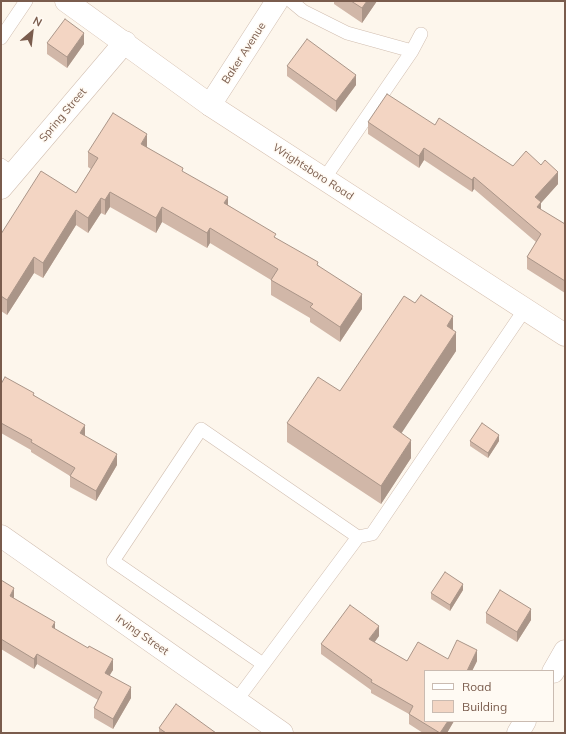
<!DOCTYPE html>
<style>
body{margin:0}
#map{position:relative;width:566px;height:734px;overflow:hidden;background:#fdf6ec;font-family:Mulish,sans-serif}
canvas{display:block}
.frame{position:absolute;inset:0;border:2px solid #7a5c4d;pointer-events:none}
.legend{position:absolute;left:424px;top:670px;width:130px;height:52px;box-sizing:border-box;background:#fffaf3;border:1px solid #cabbb1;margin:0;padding:5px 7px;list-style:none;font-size:12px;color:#7a5c4d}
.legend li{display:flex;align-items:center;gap:8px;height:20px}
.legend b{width:20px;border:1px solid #cabbb1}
.north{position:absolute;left:12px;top:12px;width:40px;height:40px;-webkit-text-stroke:3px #fffaf3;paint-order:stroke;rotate:28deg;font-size:11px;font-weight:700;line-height:16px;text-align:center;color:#7a5c4d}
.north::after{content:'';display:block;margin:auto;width:14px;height:18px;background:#7a5c4d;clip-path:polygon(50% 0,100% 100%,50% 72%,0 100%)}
</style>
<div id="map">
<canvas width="566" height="734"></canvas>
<div class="frame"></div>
<ul class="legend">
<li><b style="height:5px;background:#fff"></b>Road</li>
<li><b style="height:11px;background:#f3d5c3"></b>Building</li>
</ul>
<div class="north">N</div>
</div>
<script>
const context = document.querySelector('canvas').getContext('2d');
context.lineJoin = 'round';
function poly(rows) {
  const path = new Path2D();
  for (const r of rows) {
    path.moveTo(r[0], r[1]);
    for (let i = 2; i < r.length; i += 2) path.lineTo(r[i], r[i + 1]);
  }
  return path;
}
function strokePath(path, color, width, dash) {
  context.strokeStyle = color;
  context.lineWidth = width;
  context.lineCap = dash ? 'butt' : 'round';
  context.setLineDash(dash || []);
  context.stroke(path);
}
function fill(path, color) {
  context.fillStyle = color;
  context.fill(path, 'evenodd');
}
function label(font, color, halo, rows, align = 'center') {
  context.font = font + ' Mulish,sans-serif';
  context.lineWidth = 3;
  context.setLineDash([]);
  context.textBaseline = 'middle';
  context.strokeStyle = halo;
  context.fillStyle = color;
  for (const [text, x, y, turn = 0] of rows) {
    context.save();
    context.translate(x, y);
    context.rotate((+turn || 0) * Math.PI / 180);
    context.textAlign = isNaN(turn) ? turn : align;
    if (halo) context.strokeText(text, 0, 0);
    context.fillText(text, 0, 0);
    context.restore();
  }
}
const service = poly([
 [291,1,303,11,347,33,412,51,421,34],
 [1,38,26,1],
 [1,165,13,174],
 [324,179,412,51],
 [263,664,113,561,201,429,358,537],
 [236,701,358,537,372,534,525,309]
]);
const minor = poly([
 [1,188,125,42],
 [1,536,282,733],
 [553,672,565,651],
 [518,733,525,721]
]);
const tertiary = poly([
 [210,105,277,1]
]);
const secondary = poly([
 [66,1,210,105,565,335]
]);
strokePath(service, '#d1beb0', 14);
strokePath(minor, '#d1beb0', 23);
strokePath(tertiary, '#d1beb0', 23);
strokePath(secondary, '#d6c0b0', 23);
strokePath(service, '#fff', 13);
strokePath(minor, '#fff', 22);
strokePath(tertiary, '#fff', 22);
strokePath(secondary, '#fff', 22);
fill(poly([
 [334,1,377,1,362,23,334,4],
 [47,43,84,44,67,68,47,54],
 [287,66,356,85,336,112,287,76],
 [368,122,435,125,513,166,558,184,541,203,541,210,565,224,565,293,527,269,527,257,536,242,474,189,472,192,424,160,419,168,368,134],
 [147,147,183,172,228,205,276,238,318,265,362,309,340,342,310,322,310,318,271,295,271,280,210,243,207,248,162,222,156,233,110,207,105,215,101,213,88,233,76,225,43,278,34,273,7,315,1,311,1,234,76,193,91,169,88,167,88,152],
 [453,330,456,351,401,433,411,458,381,504,287,442,287,423,340,391],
 [1,384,34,395,84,436,117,465,96,501,70,487,70,476,31,452,31,450,1,433],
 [470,441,499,441,488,458,470,446],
 [1,580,14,598,55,629,113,670,109,675,131,698,113,729,94,718,94,708,98,700,37,664,34,669,1,649],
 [463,590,450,611,431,599,431,593],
 [486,613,531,620,517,642,486,623],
 [379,636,374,642,407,661,448,659,477,661,472,671,425,671,454,721,447,733,423,733,409,724,409,714,371,693,371,690,321,654,321,644],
 [159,728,216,733,159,733]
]), '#d1b7a8');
fill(poly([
 [367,1,377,1,362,23,362,8],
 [84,33,84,44,67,68,67,57],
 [356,75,356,85,336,112,336,101],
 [147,134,147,149,141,144],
 [424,148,424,160,419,168,419,156],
 [558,172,558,184,541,203,541,214,537,219,535,197],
 [474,177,474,189,472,192,472,180],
 [110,192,110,207,105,215,105,200],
 [228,197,228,212,224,203],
 [101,198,101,213,88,233,88,218],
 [162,207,162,222,156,233,156,218],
 [76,210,76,225,43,278,43,263],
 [210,228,210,243,207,248,207,233],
 [34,257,34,273,7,315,7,300],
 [362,294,362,309,340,342,340,327],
 [453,316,453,335,447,326],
 [456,332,456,351,393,446,393,427],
 [85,425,85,436,80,444,80,433],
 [499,435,499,441,488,458,488,453],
 [411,440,411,458,381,504,381,486],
 [117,454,117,465,96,501,96,491],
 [463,584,463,590,450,611,450,605],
 [14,588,14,598,10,596],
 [531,609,531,620,517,642,517,632],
 [55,622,55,633,52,627],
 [379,626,379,636,369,650,369,639],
 [477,650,477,661,472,671,467,671],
 [37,654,37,664,34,669,34,659],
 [113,659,113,670,105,683,105,673],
 [131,687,131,698,113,729,113,719],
 [448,721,454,721,447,733,440,733]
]), '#aa9588');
const building = poly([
 [351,1,367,1,362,8,351,1],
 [65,19,84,33,67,57,47,43,65,19],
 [307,39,356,75,336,101,287,66,307,39],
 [387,94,435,125,439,118,513,166,526,151,541,165,545,160,558,172,535,197,541,202,537,207,565,224,565,281,527,257,541,234,474,177,472,180,424,148,419,156,368,122,387,94],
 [113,113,147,134,141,144,183,168,182,171,228,197,224,203,276,234,274,237,318,262,317,265,362,294,340,327,310,307,313,304,271,280,278,269,210,228,207,233,162,207,156,218,110,192,105,200,101,198,88,218,76,210,43,263,34,257,7,300,1,296,1,234,41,171,76,193,98,158,88,152,113,113],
 [421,295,453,316,447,326,456,332,393,427,411,440,381,486,287,423,318,377,340,391,404,296,415,303,421,295],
 [5,377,34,393,33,395,85,425,80,433,117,454,96,491,70,476,75,468,31,442,32,440,1,423,1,384,5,377],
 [482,423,499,435,488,453,470,441,482,423],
 [445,572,463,584,450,605,431,593,445,572],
 [1,580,14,588,10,596,55,622,52,627,88,648,89,646,113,659,105,673,131,687,113,719,94,708,102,692,37,654,34,659,1,639,1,580],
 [500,590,531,609,517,632,486,613,500,590],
 [350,605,379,626,369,639,407,661,418,642,448,659,457,640,477,650,467,671,425,671,425,721,448,721,440,733,409,714,413,706,371,682,372,680,321,644,350,605],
 [176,704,216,733,166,733,159,728,176,704]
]);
fill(building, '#f3d5c3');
strokePath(building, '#aa9588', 1);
label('11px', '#7a5c4d', '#fffaf3', [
 ["Baker Avenue",244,53,-57],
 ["Spring Street",63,115,-50],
 ["Wrightsboro Road",313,172,33],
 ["Irving Street",142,635,35]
]);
</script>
